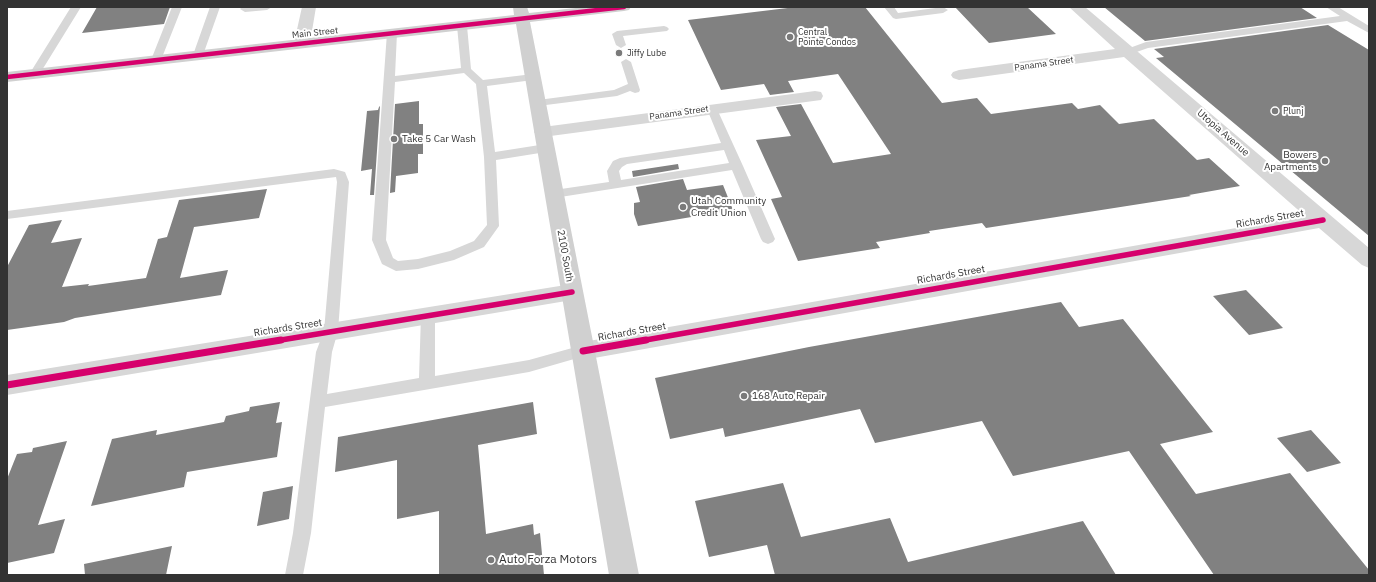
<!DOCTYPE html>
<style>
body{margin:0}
#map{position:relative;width:1376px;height:582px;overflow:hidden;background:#fff;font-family:"IBM Plex Sans",sans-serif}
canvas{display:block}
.frame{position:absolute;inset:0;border:8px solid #333;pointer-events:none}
</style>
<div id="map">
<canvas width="1376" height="582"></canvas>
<div class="frame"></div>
</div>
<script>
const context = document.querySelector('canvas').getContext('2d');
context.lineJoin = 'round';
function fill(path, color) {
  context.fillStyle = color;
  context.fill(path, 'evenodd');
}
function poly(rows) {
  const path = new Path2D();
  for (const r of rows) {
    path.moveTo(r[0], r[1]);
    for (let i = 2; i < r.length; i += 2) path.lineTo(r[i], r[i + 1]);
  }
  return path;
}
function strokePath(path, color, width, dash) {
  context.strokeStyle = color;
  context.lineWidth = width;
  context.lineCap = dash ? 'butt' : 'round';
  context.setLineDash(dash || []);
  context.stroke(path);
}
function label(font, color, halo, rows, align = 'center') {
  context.font = font + ' "IBM Plex Sans",sans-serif';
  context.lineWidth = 4;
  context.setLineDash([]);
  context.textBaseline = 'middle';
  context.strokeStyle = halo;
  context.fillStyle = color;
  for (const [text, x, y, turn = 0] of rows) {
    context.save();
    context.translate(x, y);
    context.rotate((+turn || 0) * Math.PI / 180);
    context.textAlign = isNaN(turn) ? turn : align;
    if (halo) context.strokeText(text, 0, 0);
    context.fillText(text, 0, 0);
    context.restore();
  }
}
fill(poly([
 [97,7,170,7,164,24,82,33],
 [796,7,865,7,942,103,977,98,991,114,1072,103,1078,109,1100,105,1119,124,1154,119,1197,160,1209,158,1240,186,1189,195,1191,196,986,228,982,223,929,231,930,233,876,242,880,248,798,261,771,199,782,197,756,140,791,136,776,107,801,104,833,163,891,154,838,74,788,81,794,92,770,95,764,84,721,90,688,20],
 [955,7,1027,7,1056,34,989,43],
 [1104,7,1300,7,1317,18,1145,41],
 [1328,25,1369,50,1369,236,1156,58,1164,57,1154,49],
 [419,101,419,124,423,124,423,154,418,154,418,173,396,176,395,192,390,193,395,104],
 [380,106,374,195,370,195,372,169,361,171,367,111,378,110,379,107],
 [678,164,679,169,633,177,632,171],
 [683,179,687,190,723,185,733,210,638,226,634,214,634,203,640,202,636,187],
 [267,189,259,218,194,227,180,278,228,270,221,295,75,318,64,322,7,330,7,267,29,225,62,220,51,243,82,238,62,287,89,284,88,286,146,278,158,239,167,237,179,200],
 [1246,290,1283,328,1249,335,1213,296],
 [1061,302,1079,327,1123,319,1213,432,1160,444,1196,494,1290,473,1369,570,1369,575,1214,575,1129,451,1013,476,982,421,875,443,860,409,725,437,723,428,670,439,655,378,809,347],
 [280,402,276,423,282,422,277,457,187,472,184,487,91,506,112,439,157,430,156,435,224,422,226,416,249,411,250,407],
 [533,402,537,434,478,445,486,534,533,524,534,535,540,533,544,575,439,575,439,511,397,519,397,460,335,472,338,437],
 [1311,430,1341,463,1307,472,1277,438],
 [67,441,38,525,65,519,54,553,7,563,7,479,17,454,32,452,33,448],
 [783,483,801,537,890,518,908,562,1083,521,1116,575,775,575,767,545,709,557,695,501],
 [293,486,289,519,257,526,263,492],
 [172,546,166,575,85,575,84,564]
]), '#818181');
fill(poly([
 [71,7,81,7,39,75,31,75,30,73,71,7],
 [172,7,182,7,161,60,160,62,152,62,151,60,172,7],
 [210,7,220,7,203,55,202,57,194,57,193,55,210,7],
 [242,7,272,7,267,10,245,12,240,9,242,7],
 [884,7,894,7,898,13,943,7,948,10,943,13,896,19,893,18,884,7],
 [1326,7,1338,7,1369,26,1369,33,1347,21,1148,48,1128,55,1123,52,1124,50,1146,42,1340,16,1326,7],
 [462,23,467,26,471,69,483,80,533,74,538,77,533,80,487,86,495,152,546,144,550,145,552,148,550,151,546,152,496,160,499,226,484,247,454,260,418,269,396,271,382,264,372,240,387,33,392,30,397,33,395,76,461,68,457,26,462,23],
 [464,73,476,84,484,157,487,225,474,241,450,251,418,259,398,261,393,258,386,240,395,82,464,73],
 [664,26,667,27,669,29,667,31,623,36,626,45,621,48,616,45,612,34,617,31,664,26],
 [626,59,631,62,640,90,639,92,635,93,630,91,617,96,538,106,533,103,538,100,614,90,628,84,621,62,626,59],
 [712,106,717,109,743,166,775,239,773,242,768,244,763,242,761,239,732,170,554,198,550,197,548,194,550,191,554,190,609,182,607,171,613,161,620,158,721,143,707,109,712,106],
 [724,150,729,163,621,180,619,171,622,167,627,164,724,150],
 [334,169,345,172,349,182,338,331,332,352,327,394,419,378,421,315,423,311,428,309,433,311,435,315,435,376,529,360,583,345,588,347,590,351,588,355,529,372,325,407,311,533,303,575,285,575,293,533,316,352,324,331,337,182,336,177,7,219,7,211,334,169]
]), '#d7d7d7');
fill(poly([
 [302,7,316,7,310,43,308,46,302,48,296,46,294,43,302,7],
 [1069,7,1085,7,1369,248,1369,268,1362,265,1319,228,583,360,575,358,571,351,575,344,583,342,1305,216,1124,57,959,80,953,78,951,75,953,72,959,70,1115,49,1069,7],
 [815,91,821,92,823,96,821,100,543,137,537,136,534,132,537,128,543,127,815,91],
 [572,284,580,286,583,292,580,298,572,300,7,395,7,375,572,284]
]), '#d7d7d7');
fill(poly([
 [513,7,527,7,529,13,585,7,631,7,629,10,624,11,530,22,639,575,609,575,516,24,7,82,7,72,514,15,513,7]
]), '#d0d0d0');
strokePath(poly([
 [7,77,624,7]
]), '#d6006c', 4.5);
strokePath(poly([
 [275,341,572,292],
 [640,341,1323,220]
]), '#d6006c', 5.5);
strokePath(poly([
 [583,351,646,340],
 [7,385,281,340]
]), '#d6006c', 7);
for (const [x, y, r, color] of [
 [790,37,4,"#7a7a7a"],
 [619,53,4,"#7a7a7a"],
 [1275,111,4,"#7a7a7a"],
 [394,139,4,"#7a7a7a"],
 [1325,161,4,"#7a7a7a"],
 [683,207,4,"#7a7a7a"],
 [744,396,4,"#7a7a7a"],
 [491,560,4,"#7a7a7a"]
]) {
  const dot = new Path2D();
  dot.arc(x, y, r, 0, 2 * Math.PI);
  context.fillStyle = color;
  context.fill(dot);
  strokePath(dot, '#fff', 1.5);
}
label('9px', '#333', '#fff', [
 ["Central",798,32],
 ["Pointe Condos",798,42],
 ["Jiffy Lube",627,53],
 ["Plunj",1283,111]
], 'left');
label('9px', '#333', '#fff', [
 ["Main Street",315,33,-6],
 ["Panama Street",1044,64,-8],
 ["Panama Street",679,113,-8]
]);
label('10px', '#333', '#fff', [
 ["Utopia Avenue",1223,133,41],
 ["Richards Street",1270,219,-10],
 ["2100 South",565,256,80],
 ["Richards Street",951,275,-10],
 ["Richards Street",288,328,-9],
 ["Richards Street",632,332,-10]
]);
label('10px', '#333', '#fff', [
 ["Take 5 Car Wash",402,139],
 ["Bowers",1317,155,"right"],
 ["Apartments",1317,167,"right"],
 ["Utah Community",691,201],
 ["Credit Union",691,213],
 ["168 Auto Repair",752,396]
], 'left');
label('12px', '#333', '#fff', [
 ["Auto Forza Motors",499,560]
], 'left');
</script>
